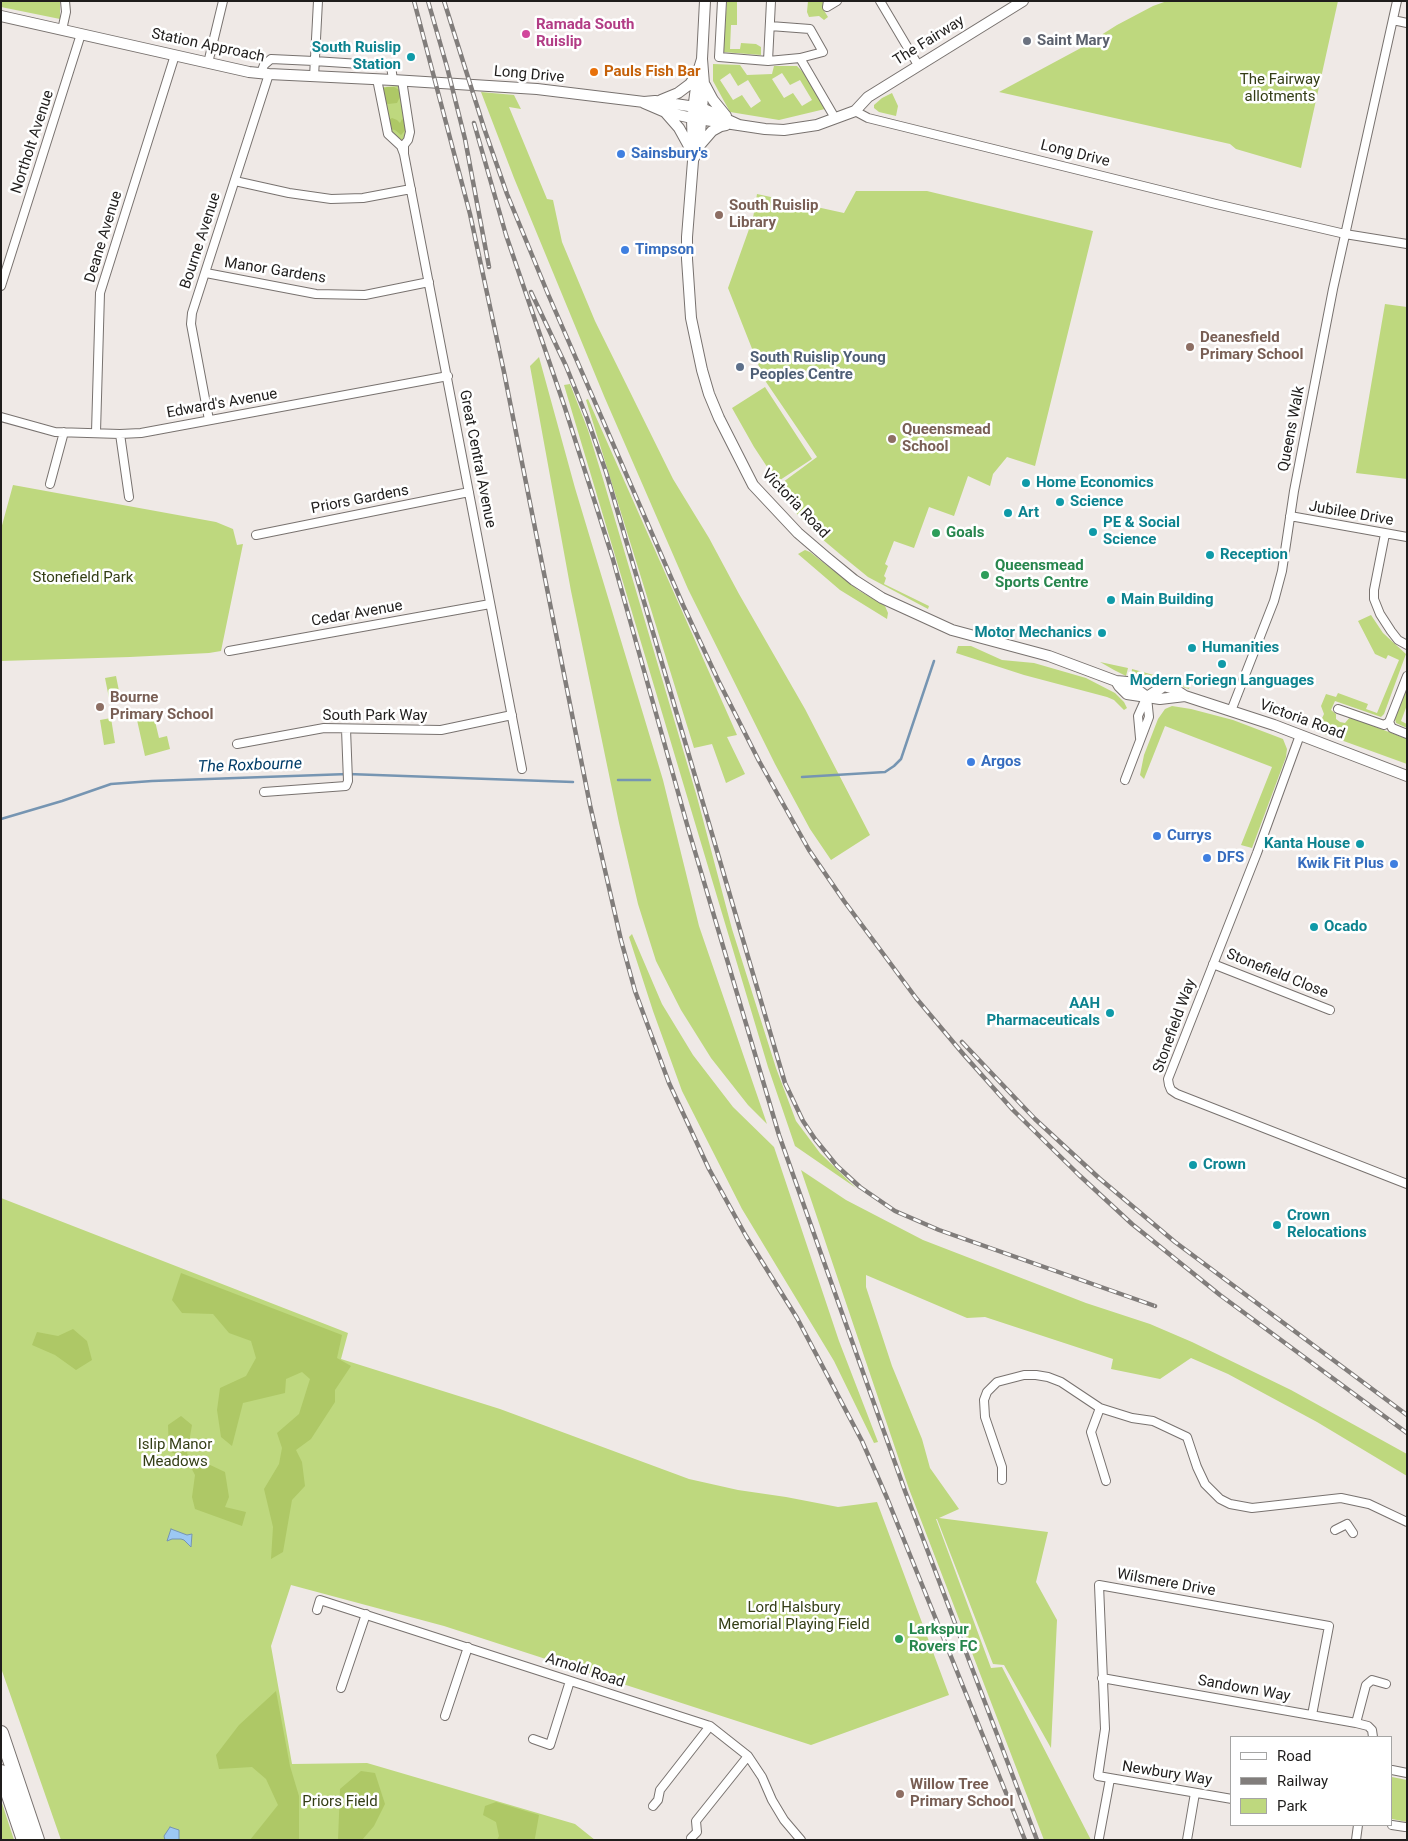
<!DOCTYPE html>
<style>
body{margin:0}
#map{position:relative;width:1408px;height:1841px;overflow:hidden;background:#efe9e6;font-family:Roboto,sans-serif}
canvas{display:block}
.frame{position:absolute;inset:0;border:2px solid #1f1d1c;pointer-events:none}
.legend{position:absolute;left:1230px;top:1736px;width:162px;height:90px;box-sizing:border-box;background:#fff;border:1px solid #a5a5a4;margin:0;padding:6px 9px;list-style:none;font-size:15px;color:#1f1d1c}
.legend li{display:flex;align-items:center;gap:10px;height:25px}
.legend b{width:25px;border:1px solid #a5a5a4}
</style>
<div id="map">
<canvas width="1408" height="1841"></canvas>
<div class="frame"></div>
<ul class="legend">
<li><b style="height:6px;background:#fff"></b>Road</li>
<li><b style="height:6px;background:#817d7b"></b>Railway</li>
<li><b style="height:14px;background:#bed87e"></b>Park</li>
</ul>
</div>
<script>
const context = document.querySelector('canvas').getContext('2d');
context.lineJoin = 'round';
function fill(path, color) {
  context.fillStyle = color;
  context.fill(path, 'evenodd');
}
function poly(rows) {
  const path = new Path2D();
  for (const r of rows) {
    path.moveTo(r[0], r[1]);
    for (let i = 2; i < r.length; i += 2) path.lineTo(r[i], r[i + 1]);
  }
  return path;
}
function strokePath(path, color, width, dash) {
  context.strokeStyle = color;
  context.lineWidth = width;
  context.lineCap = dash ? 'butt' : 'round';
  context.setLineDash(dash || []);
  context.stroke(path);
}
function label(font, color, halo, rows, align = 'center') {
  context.font = font + ' Roboto,sans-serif';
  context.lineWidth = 5;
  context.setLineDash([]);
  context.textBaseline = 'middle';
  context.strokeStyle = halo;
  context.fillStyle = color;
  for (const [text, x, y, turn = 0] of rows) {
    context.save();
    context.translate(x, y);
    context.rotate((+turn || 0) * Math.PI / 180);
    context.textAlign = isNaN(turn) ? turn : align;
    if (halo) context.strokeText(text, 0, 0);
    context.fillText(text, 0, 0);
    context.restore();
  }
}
fill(poly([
 [1,1,60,1,60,19,1,7],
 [727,1,737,1,737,25,731,25,730,49,740,49,741,43,756,44,761,47,761,55,723,52],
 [808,1,824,1,823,9,828,17,824,20,819,16,809,17,807,12],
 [1167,1,1338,1,1301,168,1236,149,1230,144,999,92,1079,49,1117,25,1153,6],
 [713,64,740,65,747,75,772,74,774,66,797,66,803,72,825,109,779,120,730,112,713,81],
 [730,73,738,86,748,80,761,101,751,108,742,95,733,100,720,80],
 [782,73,790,85,800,80,812,100,802,106,793,93,784,98,772,79],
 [398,86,408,131,406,138,402,141,397,140,391,132,383,87],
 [481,92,514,95,521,109,509,107,547,199,553,200,562,242,595,321,673,479,709,538,739,594,805,709,870,835,831,860,810,829,775,764,688,589,604,396,514,178],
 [892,93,898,106,896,116,879,112,874,108,874,105,882,98],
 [856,191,927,191,1093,231,1035,466,1007,457,993,474,990,486,968,476,954,516,929,507,914,548,894,541,885,564,888,566,884,576,886,578,884,584,929,606,928,609,868,577,841,555,815,533,784,500,775,488,817,457,764,379,728,288,753,218,757,194,844,213],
 [1385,304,1407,307,1407,479,1356,473],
 [539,357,575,488,663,780,699,926,767,1124,748,1105,711,1058,681,1010,656,961,638,904,619,823,571,591,530,366],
 [570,384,588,430,603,479,697,797,732,929,776,1068,796,1121,820,1153,856,1188,795,1146,768,1067,564,385],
 [765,387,812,459,777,482,754,447,732,408],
 [588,399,737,735,727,737,745,774,726,783,712,744,694,748,586,400],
 [13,485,216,522,233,529,237,545,243,544,221,651,209,653,130,657,1,661,1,529],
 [805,550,810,552,858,590,885,606,888,613,887,619,840,590,798,554],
 [1371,615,1383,633,1406,654,1384,714,1381,717,1335,701,1331,710,1336,714,1336,719,1340,722,1345,723,1350,717,1407,739,1407,764,1316,731,1324,714,1321,706,1326,694,1336,697,1338,693,1368,704,1366,709,1377,713,1399,660,1388,655,1386,659,1375,654,1358,621],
 [958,646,971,646,1002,660,1034,663,1086,678,1115,693,1124,702,1127,708,1124,710,1114,700,1107,697,1024,675,956,653],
 [1100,662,1128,668,1126,676,1114,670],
 [1132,669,1190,685,1189,689,1153,678,1131,678],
 [116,676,120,696,109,698,105,678],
 [1407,686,1407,705,1401,721,1407,724,1407,728,1396,723,1395,719],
 [1172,706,1191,709,1233,720,1283,739,1287,749,1286,757,1252,848,1241,845,1272,767,1165,726,1144,779,1140,775,1144,755,1158,719,1165,709],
 [154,717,159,738,167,736,170,749,145,756,137,720],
 [111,718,115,743,104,745,100,720],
 [632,934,662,1004,693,1055,733,1107,774,1147,839,1341,878,1442,874,1443,834,1361,742,1209,682,1091,653,1011,629,937],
 [801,1170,846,1200,923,1240,1086,1303,1150,1324,1192,1342,1291,1390,1407,1454,1407,1476,1317,1422,1228,1374,1191,1358,1160,1379,1111,1369,1113,1359,985,1317,967,1318,866,1275,866,1287,892,1366,922,1439,930,1468,959,1509,939,1518,1048,1532,1036,1582,1057,1620,1051,1748,1004,1665,993,1664,937,1519,936,1519,991,1668,1002,1667,1091,1840,1044,1840,909,1489],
 [1,1198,348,1333,341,1359,500,1409,689,1479,738,1490,786,1497,838,1507,877,1502,949,1695,811,1745,444,1626,291,1585,271,1646,292,1764,367,1763,575,1824,595,1840,61,1840,1,1668],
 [1392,1777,1407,1780,1407,1822,1392,1819],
 [1,1800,14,1840,1,1840]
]), '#bed87e');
fill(poly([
 [387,87,394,87,401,91,401,95,397,103,388,104,383,101,381,90],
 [392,118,397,120,400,123,402,119,408,124,408,127,401,135,395,130,389,129,388,120],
 [181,1273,342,1335,337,1358,351,1366,335,1390,335,1402,311,1439,296,1450,302,1462,305,1486,292,1500,283,1552,271,1559,273,1527,264,1489,279,1464,282,1448,277,1433,299,1414,310,1379,302,1372,286,1379,285,1393,243,1403,232,1446,221,1437,217,1410,220,1388,246,1376,256,1358,251,1341,229,1333,213,1314,182,1313,172,1300],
 [73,1329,87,1341,92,1360,76,1370,55,1355,32,1345,37,1332,58,1336],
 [181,1416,192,1425,187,1454,225,1472,229,1497,225,1507,246,1512,242,1526,195,1509,192,1497,195,1475,187,1460,169,1451,168,1425],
 [276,1691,290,1766,299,1796,299,1840,250,1840,278,1805,266,1779,252,1767,219,1769,216,1755,239,1725],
 [361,1771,375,1773,385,1804,374,1826,362,1840,338,1840,340,1789],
 [496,1802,539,1815,535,1838,534,1840,497,1840,499,1836,496,1822,483,1815,485,1806]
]), '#aec866');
const water = poly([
 [171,1529,187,1535,192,1534,191,1547,184,1540,181,1539,172,1539,167,1541,171,1529],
 [170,1827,179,1830,179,1840,165,1840,164,1836,170,1827]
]);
fill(water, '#9cc8f3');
strokePath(water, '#7695b2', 1);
strokePath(poly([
 [802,777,885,772,894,766,901,759,934,661],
 [618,780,650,780],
 [1,819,62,801,111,784,152,781,348,774,573,782]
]), '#7695b2', 2.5);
const street = poly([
 [722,1,719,57,768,61,800,58,835,118],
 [828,1,827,7,837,1],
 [880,1,918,65],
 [1393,20,1407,23],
 [770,26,810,29,823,52,800,58],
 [62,30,66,12,65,1],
 [768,61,771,1],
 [208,63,223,1],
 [261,73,264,65,271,59,314,61,391,66,393,80],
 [314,77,318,1],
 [377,79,388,134,401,146,404,154,404,145,408,140,410,132,402,80],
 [855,111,868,118,1216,204,1345,234,1407,244],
 [404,154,522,769],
 [235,181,289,193,331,199,363,198,411,189],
 [206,273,316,294,365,295,429,282],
 [1,286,81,34],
 [1,417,55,432,120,434,141,433,448,376],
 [209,420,191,324,192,313,269,74],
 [96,432,100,293,175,55],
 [120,434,129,497],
 [50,484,64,432],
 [1290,516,1407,537],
 [1385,534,1374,590,1374,599,1380,614,1391,631,1398,640,1407,645],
 [256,535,469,492],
 [229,651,490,604],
 [1338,709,1384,725,1389,722,1392,728,1407,734],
 [1231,711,1274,601,1282,571,1294,491,1333,289,1397,1],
 [1389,722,1407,676],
 [1300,735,1257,853,1168,1079,1169,1085,1171,1090,1177,1094,1407,1184],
 [1140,738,1138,716,1146,698],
 [237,744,324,728,441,730,512,715],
 [1125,780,1149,717,1147,697],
 [264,792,346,786,348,781,346,729],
 [1213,964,1330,1010],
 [1100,1408,1091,1432,1106,1481],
 [1002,1480,1002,1467,985,1417,984,1400,987,1392,997,1382,1024,1375,1036,1375,1048,1377,1061,1382,1100,1408,1132,1418,1153,1421,1187,1437,1197,1467,1205,1484,1220,1499,1230,1504,1252,1508,1341,1498,1369,1504,1407,1522],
 [1335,1530,1347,1524,1353,1533],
 [317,1610,320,1600,710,1726,748,1756,762,1777,772,1800,784,1820,801,1840],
 [1102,1678,1356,1723,1368,1726,1372,1730,1373,1737],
 [341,1688,366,1614],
 [445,1716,468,1647],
 [1356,1723,1366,1685,1372,1680,1386,1684],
 [533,1739,550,1745,570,1681],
 [1392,1770,1407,1773],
 [1232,1799,1098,1776,1105,1729,1099,1585,1329,1626,1312,1715],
 [653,1806,658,1800,660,1790,710,1726],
 [1392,1825,1405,1827],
 [691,1838,697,1832,696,1821,748,1756],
 [1099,1838,1110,1779],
 [1187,1840,1195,1793],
 [1356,1840,1358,1825]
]);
const secondary = poly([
 [1,16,249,72,269,74,393,80,537,89,644,102,655,101,702,108,739,125],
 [702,59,698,72,692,118,693,161,687,237,687,259,691,318,702,370,709,394,719,418,753,485,798,533,826,557,854,580,882,598,952,630,1049,656,1116,681,1127,682,1147,697],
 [705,85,713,100,726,116],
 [661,100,678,93,690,84,697,74],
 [644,103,665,112,692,118,765,129,784,130,817,125,855,111,868,97,1023,1],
 [665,112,679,128,690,148],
 [699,146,712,131,721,126,726,125],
 [694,158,699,146,704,84,702,59,705,1],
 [1116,681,1119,686,1127,694,1160,699,1185,696],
 [1147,697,1164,686,1174,689,1185,696,1274,725,1407,776]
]);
const highway = poly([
 [1,1733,37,1840],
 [1,1772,24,1840]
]);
strokePath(street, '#78726f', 10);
strokePath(secondary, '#78726f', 12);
strokePath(highway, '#78726f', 16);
strokePath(street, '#fff', 8);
strokePath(secondary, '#fff', 10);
strokePath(highway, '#fff', 14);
const rail = poly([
 [414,1,470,214,504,372,590,805,621,940,635,991,669,1083,709,1169,746,1236,797,1318,862,1441,887,1498,1025,1840],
 [428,1,447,67,465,139,489,267],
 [444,1,484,128,507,194,548,294,683,605,718,680,759,761,809,850,844,901,916,998,964,1055,1013,1110,1079,1175,1132,1224,1220,1295,1407,1433],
 [474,123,506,235,565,408,612,556,688,828,779,1135,905,1491,1037,1840],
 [531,292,566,366,587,418,606,472,775,1049,785,1083,803,1121,815,1139,837,1166,860,1187,895,1211,939,1230,1155,1306],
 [962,1042,1035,1119,1099,1178,1175,1242,1407,1415]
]);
strokePath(rail, '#817d7b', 4.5);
strokePath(rail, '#fff', 2.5, [8]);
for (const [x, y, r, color] of [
 [526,34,5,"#d1479c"],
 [1027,41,5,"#6b7280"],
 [411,57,5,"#0f9aa8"],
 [594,72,5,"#e8710a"],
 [621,154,5,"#3f7fe0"],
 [719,215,5,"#8d6e63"],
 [625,250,5,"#3f7fe0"],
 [1190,347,5,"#8d6e63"],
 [740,367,5,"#5c6f8a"],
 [892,439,5,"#8d6e63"],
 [1026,483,5,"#0f9aa8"],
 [1060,502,5,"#0f9aa8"],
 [1008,513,5,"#0f9aa8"],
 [1093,532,5,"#0f9aa8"],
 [936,533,5,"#2e9e5b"],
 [1210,555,5,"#0f9aa8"],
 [985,575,5,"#2e9e5b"],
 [1111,600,5,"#0f9aa8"],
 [1102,633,5,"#0f9aa8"],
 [1192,648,5,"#0f9aa8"],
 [1222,664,5,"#0f9aa8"],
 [100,707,5,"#8d6e63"],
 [971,762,5,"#3f7fe0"],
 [1157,836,5,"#3f7fe0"],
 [1360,844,5,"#0f9aa8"],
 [1207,858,5,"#3f7fe0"],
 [1394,864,5,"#3f7fe0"],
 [1314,927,5,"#0f9aa8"],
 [1110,1013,5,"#0f9aa8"],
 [1193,1165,5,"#0f9aa8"],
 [1277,1225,5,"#0f9aa8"],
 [899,1639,5,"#2e9e5b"],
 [900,1794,5,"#8d6e63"]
]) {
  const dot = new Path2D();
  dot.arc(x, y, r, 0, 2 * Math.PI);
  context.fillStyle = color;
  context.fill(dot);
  strokePath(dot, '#fff', 2);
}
label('bold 15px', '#b23c85', '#fff', [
 ["Ramada South",536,25],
 ["Ruislip",536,42]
], 'left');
label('15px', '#1f1d1c', '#fff', [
 ["The Fairway",929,41,-32],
 ["Station Approach",208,46,12],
 ["Long Drive",529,75,5],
 ["Northolt Avenue",33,142,-72],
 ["Long Drive",1075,154,14],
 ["Deane Avenue",104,237,-73],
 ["Bourne Avenue",201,241,-72],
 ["Manor Gardens",275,271,9],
 ["Edward's Avenue",222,404,-10],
 ["Queens Walk",1292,429,-79],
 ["Great Central Avenue",477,459,79],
 ["Priors Gardens",360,500,-11],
 ["Victoria Road",795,504,46],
 ["Jubilee Drive",1351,514,10],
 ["Cedar Avenue",357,614,-10],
 ["South Park Way",375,716],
 ["Victoria Road",1302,720,20],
 ["Stonefield Close",1277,974,22],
 ["Stonefield Way",1175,1026,-70],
 ["Wilsmere Drive",1166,1583,10],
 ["Arnold Road",585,1671,18],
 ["Sandown Way",1244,1689,10],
 ["Newbury Way",1167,1774,9]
]);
label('bold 15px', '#5b616d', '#fff', [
 ["Saint Mary",1037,41]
], 'left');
label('bold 15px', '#0d838f', '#fff', [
 ["South Ruislip",401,48,"right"],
 ["Station",401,65,"right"],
 ["Home Economics",1036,483],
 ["Science",1070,502],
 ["Art",1018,513],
 ["PE & Social",1103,523],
 ["Science",1103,540],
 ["Reception",1220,555],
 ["Main Building",1121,600],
 ["Motor Mechanics",1092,633,"right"],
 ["Humanities",1202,648],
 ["Modern Foriegn Languages",1222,681,"center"],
 ["Kanta House",1350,844,"right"],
 ["Ocado",1324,927],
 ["AAH",1100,1004,"right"],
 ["Pharmaceuticals",1100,1021,"right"],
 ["Crown",1203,1165],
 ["Crown",1287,1216],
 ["Relocations",1287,1233]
], 'left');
label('bold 15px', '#c56008', '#fff', [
 ["Pauls Fish Bar",604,72]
], 'left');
label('15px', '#343e16', '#fff', [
 ["The Fairway",1280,80],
 ["allotments",1280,97],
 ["Stonefield Park",83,578],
 ["Islip Manor",175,1445],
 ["Meadows",175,1462],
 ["Lord Halsbury",794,1608],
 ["Memorial Playing Field",794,1625],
 ["Priors Field",340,1802]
]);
label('bold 15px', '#366cbe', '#fff', [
 ["Sainsbury's",631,154],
 ["Timpson",635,250],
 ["Argos",981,762],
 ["Currys",1167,836],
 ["DFS",1217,858],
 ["Kwik Fit Plus",1384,864,"right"]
], 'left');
label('bold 15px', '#785e54', '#fff', [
 ["South Ruislip",729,206],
 ["Library",729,223],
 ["Deanesfield",1200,338],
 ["Primary School",1200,355],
 ["Queensmead",902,430],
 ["School",902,447],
 ["Bourne",110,698],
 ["Primary School",110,715],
 ["Willow Tree",910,1785],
 ["Primary School",910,1802]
], 'left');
label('bold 15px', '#4e5e75', '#fff', [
 ["South Ruislip Young",750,358],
 ["Peoples Centre",750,375]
], 'left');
label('bold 15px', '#27864d', '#fff', [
 ["Goals",946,533],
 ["Queensmead",995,566],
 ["Sports Centre",995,583],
 ["Larkspur",909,1630],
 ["Rovers FC",909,1647]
], 'left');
label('italic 16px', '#003c68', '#fff', [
 ["The Roxbourne",250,766,-2]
]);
</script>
